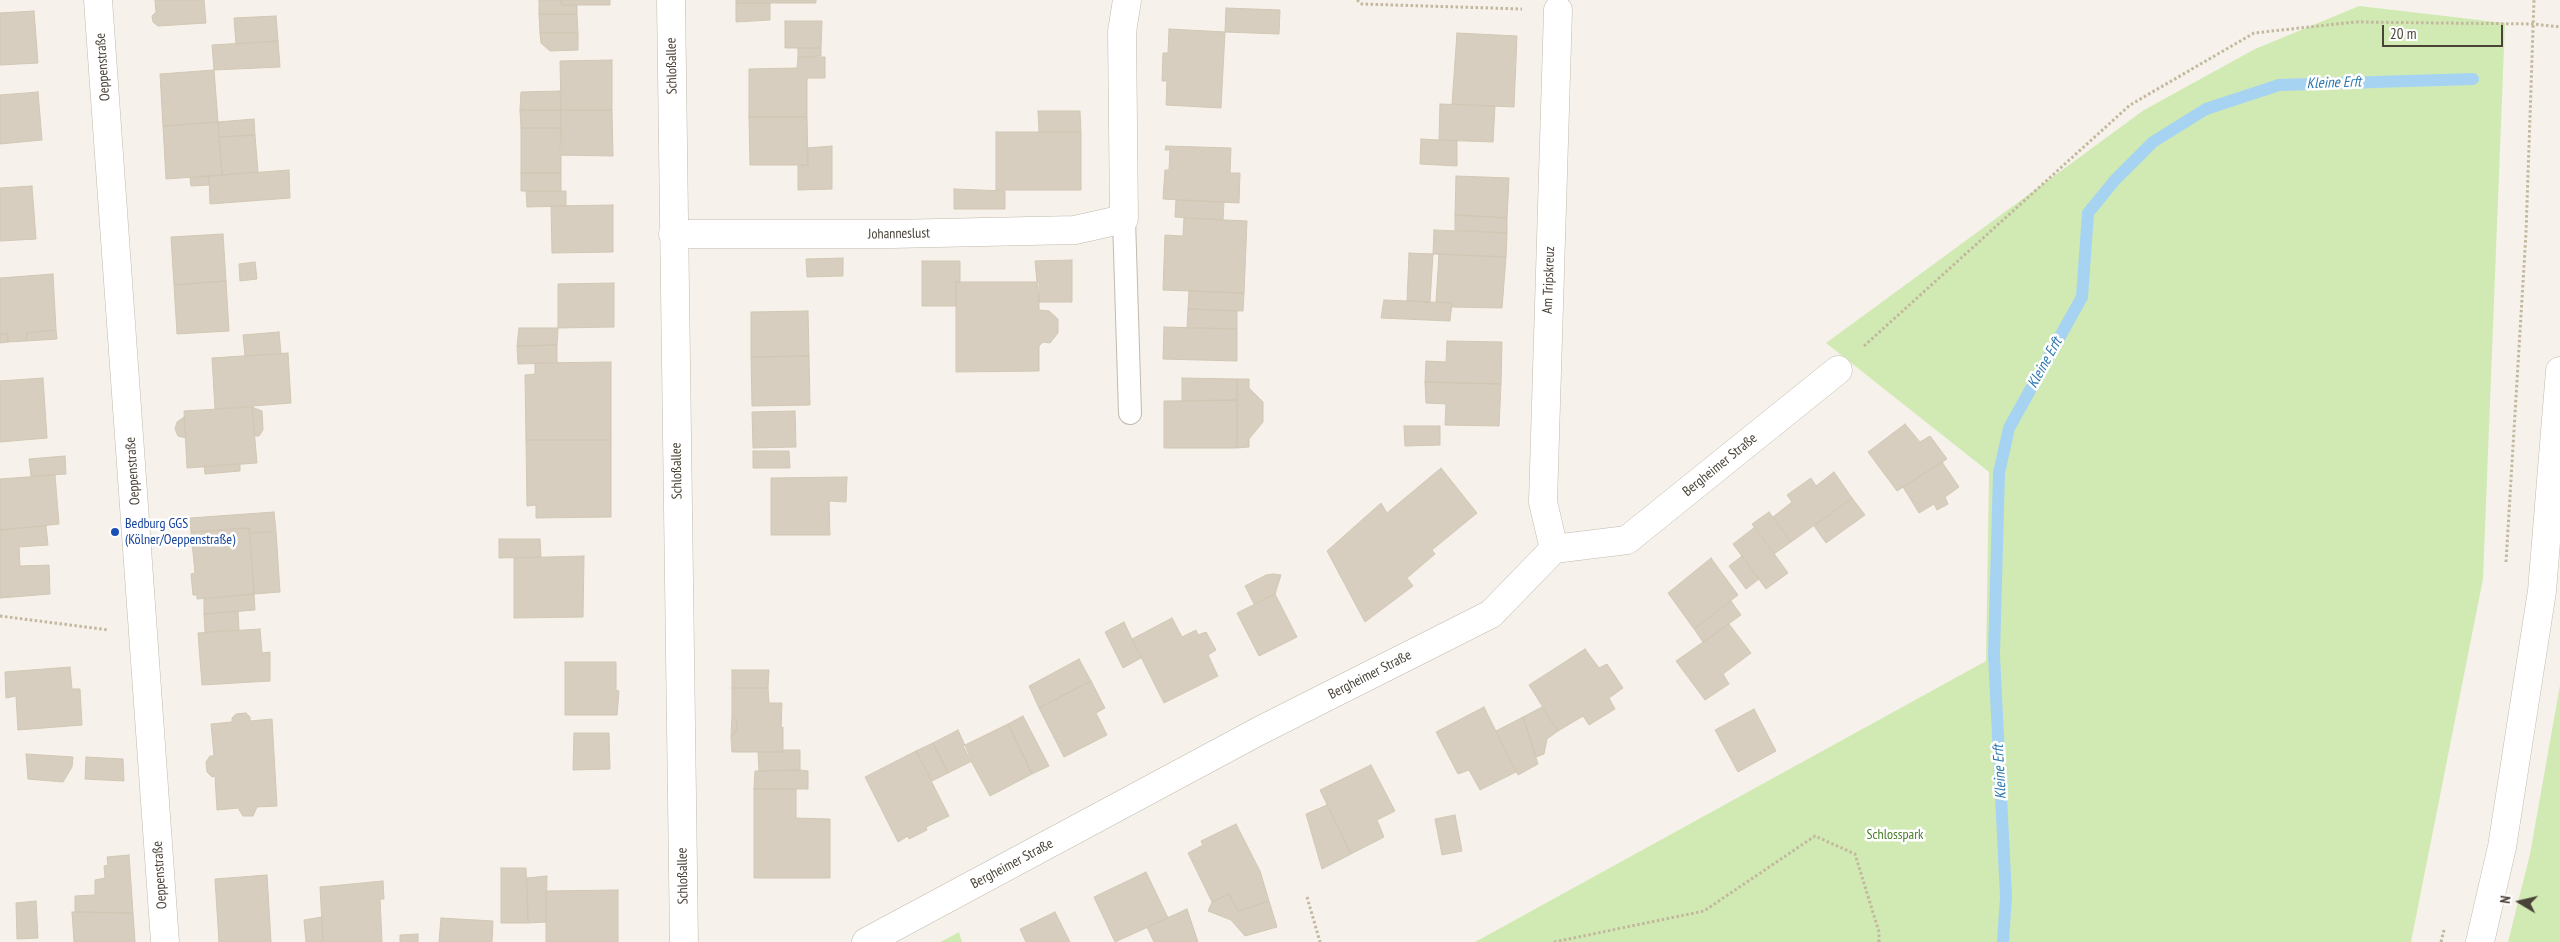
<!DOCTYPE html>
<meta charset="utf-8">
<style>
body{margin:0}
#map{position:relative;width:2560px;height:942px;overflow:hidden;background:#f6f2eb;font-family:"PT Sans Narrow",sans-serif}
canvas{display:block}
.north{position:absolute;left:2495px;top:877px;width:50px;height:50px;-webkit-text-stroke:4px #fff;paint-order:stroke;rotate:279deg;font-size:14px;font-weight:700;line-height:20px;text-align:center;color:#4a4338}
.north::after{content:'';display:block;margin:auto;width:18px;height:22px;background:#4a4338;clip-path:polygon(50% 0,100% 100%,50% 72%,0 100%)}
.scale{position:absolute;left:2382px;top:25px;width:121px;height:22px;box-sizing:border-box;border:2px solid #4a4338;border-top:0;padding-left:6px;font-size:15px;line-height:18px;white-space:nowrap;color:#4a4338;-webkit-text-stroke:4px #fff;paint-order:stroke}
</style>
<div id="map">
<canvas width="2560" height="942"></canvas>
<div class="north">N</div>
<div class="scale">20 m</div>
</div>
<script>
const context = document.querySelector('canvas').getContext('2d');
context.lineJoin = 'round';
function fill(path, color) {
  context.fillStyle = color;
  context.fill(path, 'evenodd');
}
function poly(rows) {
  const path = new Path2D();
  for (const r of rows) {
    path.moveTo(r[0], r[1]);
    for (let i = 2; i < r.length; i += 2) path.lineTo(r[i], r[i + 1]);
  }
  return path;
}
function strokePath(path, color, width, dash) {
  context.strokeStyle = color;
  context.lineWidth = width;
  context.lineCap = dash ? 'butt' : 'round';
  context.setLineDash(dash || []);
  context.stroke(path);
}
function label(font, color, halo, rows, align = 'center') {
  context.font = font + ' "PT Sans Narrow",sans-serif';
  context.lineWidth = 5;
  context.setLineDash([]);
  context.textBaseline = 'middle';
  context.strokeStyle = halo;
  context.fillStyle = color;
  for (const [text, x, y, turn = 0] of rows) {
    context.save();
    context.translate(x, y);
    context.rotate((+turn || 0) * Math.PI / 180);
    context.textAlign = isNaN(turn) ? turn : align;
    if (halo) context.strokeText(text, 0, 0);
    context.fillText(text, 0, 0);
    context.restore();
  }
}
fill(poly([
 [2359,6,2505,23,2483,579,2411,942,1475,942,1986,661,1989,472,1826,343,2144,110,2255,49],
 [2560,685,2560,942,2508,942,2530,854],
 [959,932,962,942,940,942,948,938]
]), '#d1eab4');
strokePath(poly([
 [2003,942,2006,897,1994,655,1999,473,2009,428,2082,297,2088,213,2115,180,2153,142,2206,109,2279,85,2473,79]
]), '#a7d3f2', 12);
const building = poly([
 [155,0,204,0,206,23,158,26,153,22,152,16,156,12,155,0],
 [539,0,561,0,562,5,577,5,577,14,539,14,539,0],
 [561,0,610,0,610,5,562,5,561,0],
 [736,0,816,0,816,3,736,3,736,0],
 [736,3,770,3,770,20,736,22,736,3],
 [1226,8,1280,10,1279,34,1225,32,1226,8],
 [34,11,38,63,0,65,0,13,34,11],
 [539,14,577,14,578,33,540,33,539,14],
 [276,16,278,41,236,44,234,18,276,16],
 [785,21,822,21,821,48,785,48,785,21],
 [1169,29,1225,32,1221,108,1166,105,1167,81,1162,81,1163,53,1168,53,1169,29],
 [540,33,578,33,578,50,550,51,541,43,540,33],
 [1457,33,1517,36,1514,107,1452,104,1457,33],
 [278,41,280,67,214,70,212,45,278,41],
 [798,48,821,48,821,56,798,57,798,48],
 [798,57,825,57,825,78,807,78,807,117,749,117,749,69,797,68,798,57],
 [612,60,612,110,561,110,560,61,612,60],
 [214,70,218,122,163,126,160,74,214,70],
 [560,91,561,110,520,110,521,92,560,91],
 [38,92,42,140,0,144,0,95,38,92],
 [1440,104,1495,106,1493,142,1439,140,1440,104],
 [520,110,561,110,561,128,521,128,520,110],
 [561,110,612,110,613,156,560,155,561,110],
 [1038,111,1080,111,1081,132,1039,132,1038,111],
 [749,117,807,117,808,165,750,165,749,117],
 [254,119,255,135,219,137,218,122,254,119],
 [218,122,222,175,166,179,163,126,218,122],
 [521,128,561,128,561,173,521,173,521,128],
 [996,132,1081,132,1081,190,996,190,996,132],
 [255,135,258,172,222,175,219,137,255,135],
 [1421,139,1457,141,1457,166,1420,164,1421,139],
 [832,146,832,189,798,190,798,166,808,165,807,148,832,146],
 [1166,146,1231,148,1230,173,1240,173,1239,203,1163,199,1165,170,1169,170,1170,150,1165,150,1166,146],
 [289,170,290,198,210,204,209,176,289,170],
 [521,173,561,173,561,191,521,191,521,173],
 [209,176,209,185,191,186,190,178,209,176],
 [1456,176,1509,178,1507,218,1455,215,1456,176],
 [32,186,36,239,0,241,0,188,32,186],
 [954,189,1005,191,1005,209,954,209,954,189],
 [526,191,566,191,566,206,527,207,526,191],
 [1176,200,1224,202,1223,220,1175,217,1176,200],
 [613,205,613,252,552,253,551,206,613,205],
 [1455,215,1507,218,1507,233,1455,230,1455,215],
 [1184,218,1247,221,1244,293,1163,290,1165,235,1183,236,1184,218],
 [1434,230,1507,233,1506,257,1433,254,1434,230],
 [223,234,226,281,174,285,171,237,223,234],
 [1409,253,1433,254,1430,302,1407,301,1409,253],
 [1439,254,1506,257,1502,308,1452,307,1452,303,1436,302,1439,254],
 [843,258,843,276,807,277,806,259,843,258],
 [1072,260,1072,302,1039,302,1035,261,1072,260],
 [922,261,960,261,960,282,956,282,956,306,922,306,922,261],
 [255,262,257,279,240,281,239,264,255,262],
 [53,274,56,330,27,333,26,341,8,342,8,334,0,334,0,278,53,274],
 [226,281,229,331,177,334,174,285,226,281],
 [956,282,1039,282,1039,310,1049,311,1058,319,1058,333,1050,343,1043,342,1039,346,1039,371,956,372,956,282],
 [614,283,614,327,558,328,558,284,614,283],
 [1189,291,1244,293,1243,311,1188,309,1189,291],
 [1384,300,1452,303,1450,321,1381,318,1384,300],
 [1188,309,1237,311,1237,329,1187,328,1188,309],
 [808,311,809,356,751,357,751,312,808,311],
 [1164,327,1237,329,1237,361,1163,359,1164,327],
 [519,328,558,328,557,345,517,346,519,328],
 [56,330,57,339,26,341,27,333,56,330],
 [279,332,281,354,245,356,243,335,279,332],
 [0,334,8,334,8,342,0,343,0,334],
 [1447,341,1502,342,1501,384,1425,382,1426,361,1446,362,1447,341],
 [557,345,557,363,518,364,517,346,557,345],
 [288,353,291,403,215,409,212,358,288,353],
 [809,356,810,405,752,406,751,357,809,356],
 [611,362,611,440,526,440,525,375,535,374,535,363,611,362],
 [43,378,47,438,0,442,0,381,43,378],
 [1182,378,1237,379,1237,400,1182,401,1182,378],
 [1237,379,1249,379,1249,388,1263,402,1263,422,1249,439,1249,447,1237,448,1237,379],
 [1425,382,1501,384,1499,426,1445,425,1446,404,1426,403,1425,382],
 [1237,400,1237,448,1164,448,1164,401,1237,400],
 [252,407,262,411,263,430,259,436,255,436,252,407],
 [252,407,257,463,187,468,184,411,252,407],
 [795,411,796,447,753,448,752,412,795,411],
 [184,417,186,438,178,436,175,429,177,422,184,417],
 [1905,424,1920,442,1930,436,1947,459,1897,491,1868,452,1905,424],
 [1404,426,1440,426,1440,445,1405,446,1404,426],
 [526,440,611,440,611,517,536,518,536,505,527,506,526,440],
 [753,451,789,451,790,468,753,468,753,451],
 [65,456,66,474,31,476,29,459,65,456],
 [1942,462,1959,487,1945,497,1948,504,1937,510,1934,504,1919,513,1903,487,1942,462],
 [240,464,240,471,205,474,204,466,240,464],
 [1441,468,1477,513,1432,550,1435,554,1407,578,1413,586,1365,622,1327,551,1381,503,1387,513,1441,468],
 [1834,472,1852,498,1791,542,1773,517,1792,502,1787,495,1811,478,1816,486,1834,472],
 [55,475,59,524,0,530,0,479,55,475],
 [847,477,846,502,829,501,830,535,771,535,771,478,847,477],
 [1852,498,1865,515,1826,543,1814,526,1852,498],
 [274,512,276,531,250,533,249,528,191,532,190,518,274,512],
 [1769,512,1791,542,1774,554,1752,524,1769,512],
 [46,526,48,545,19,547,20,566,49,565,50,594,0,598,0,530,46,526],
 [1755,527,1788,573,1766,589,1733,544,1755,527],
 [249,528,254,594,197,599,197,595,193,595,191,574,195,573,191,532,249,528],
 [276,532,280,592,254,594,250,533,276,532],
 [499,539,540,539,541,557,499,558,499,539],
 [584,556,583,617,514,618,514,558,584,556],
 [1742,556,1759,579,1746,589,1729,566,1742,556],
 [1711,558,1738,595,1694,629,1668,593,1711,558],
 [1273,574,1281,575,1275,594,1254,604,1245,586,1266,575,1273,574],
 [254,594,255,610,204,614,204,599,254,594],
 [1275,594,1297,637,1259,656,1237,613,1275,594],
 [1731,601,1741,615,1703,642,1694,629,1731,601],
 [238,611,239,630,205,632,204,614,238,611],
 [1172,618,1182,637,1196,630,1198,635,1206,632,1216,650,1208,655,1218,676,1164,703,1132,639,1172,618],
 [1124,622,1141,658,1123,668,1105,632,1124,622],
 [1729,624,1751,653,1723,674,1729,684,1705,700,1676,661,1729,624],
 [260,629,262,653,270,652,270,681,202,685,198,633,260,629],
 [1585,649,1599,668,1607,664,1623,688,1609,698,1615,709,1589,725,1583,716,1558,731,1529,685,1585,649],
 [1079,659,1091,681,1039,708,1029,686,1079,659],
 [565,662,616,662,616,690,619,691,617,715,565,715,565,662],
 [70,667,72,689,80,689,82,725,18,730,16,696,6,698,5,672,70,667],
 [732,670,769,670,768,688,732,688,732,670],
 [1091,681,1105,708,1096,713,1107,735,1064,757,1039,708,1091,681],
 [732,688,768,688,769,703,782,703,781,728,783,727,783,752,732,752,731,737,737,730,737,721,732,716,732,688],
 [1484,707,1516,772,1480,790,1469,770,1458,774,1436,732,1484,707],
 [1542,707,1558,731,1547,739,1544,754,1536,757,1523,717,1542,707],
 [1754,709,1776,751,1738,772,1715,730,1754,709],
 [246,713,250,717,250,721,272,719,277,806,257,807,253,816,243,816,238,808,217,810,215,776,212,777,207,772,206,762,210,756,214,756,211,724,232,722,232,718,236,714,246,713],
 [732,716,737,721,737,730,731,737,732,716],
 [1023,716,1049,766,1032,774,1008,724,1023,716],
 [1523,717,1538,764,1518,775,1496,731,1523,717],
 [1008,724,1032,774,990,796,963,746,1008,724],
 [958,730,972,761,948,773,933,743,958,730],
 [574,733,609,733,610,769,573,770,574,733],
 [933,743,948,773,932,781,916,751,933,743],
 [784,750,800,750,800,770,759,771,758,752,783,752,784,750],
 [916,751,949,816,926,827,927,830,909,839,908,836,898,842,865,777,916,751],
 [26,754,73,757,72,767,63,782,28,779,26,754],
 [86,757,123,759,124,781,85,779,86,757],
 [1371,765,1395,811,1377,820,1384,837,1351,854,1320,790,1371,765],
 [800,770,808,771,808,789,754,789,755,771,800,770],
 [754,789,796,789,796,818,830,819,830,878,754,878,754,789],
 [1327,805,1351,854,1322,869,1306,814,1327,805],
 [1455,815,1462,851,1442,855,1435,819,1455,815],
 [1236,824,1260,871,1269,901,1238,911,1229,894,1212,902,1188,853,1203,845,1201,841,1236,824],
 [129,855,133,913,75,912,75,896,95,895,95,880,105,878,104,866,108,865,107,857,129,855],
 [501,868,526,868,528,923,501,923,501,868],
 [1146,872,1168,918,1115,942,1094,897,1146,872],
 [267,875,271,942,219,942,215,879,267,875],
 [547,876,546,922,528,923,527,878,547,876],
 [383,881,384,899,380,899,382,942,323,942,320,887,383,881],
 [618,890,618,942,546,942,546,891,618,890],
 [1229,894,1238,911,1269,901,1277,927,1245,936,1231,920,1208,911,1212,902,1229,894],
 [36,901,38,938,17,939,16,903,36,901],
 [1187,909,1198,942,1154,942,1147,927,1187,909],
 [72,912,133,913,135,942,74,942,72,912],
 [1055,912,1070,942,1026,942,1020,929,1055,912],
 [322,917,323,942,306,942,304,920,322,917],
 [441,918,493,921,492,942,439,942,441,918],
 [418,934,418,942,400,942,400,935,418,934]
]);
fill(building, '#d7cec0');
strokePath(building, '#d2c7b3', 1);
const service = poly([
 [1124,219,1130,413]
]);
const minor = poly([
 [98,0,165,942],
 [671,0,684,942],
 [673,234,892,234,1075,230,1124,219,1122,32,1127,0],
 [1554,549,1543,502,1558,10],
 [866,942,1259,731,1491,614,1554,549,1627,540,1838,370]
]);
const tertiary = poly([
 [2480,942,2502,847,2542,591,2560,371]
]);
strokePath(service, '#c1baad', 24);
strokePath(minor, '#c1baad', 29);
strokePath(tertiary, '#c1baad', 29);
strokePath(poly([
 [1357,0,1362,4,1522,9],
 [1864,346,2130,105,2254,33,2355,22,2533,24,2560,27],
 [2506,562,2526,233,2534,0],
 [0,616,109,630],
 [1307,897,1320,942],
 [1554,942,1704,911,1815,836,1855,854,1879,932,1879,942],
 [2441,942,2444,930]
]), '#c3b79e', 3, [2.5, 2.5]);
strokePath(service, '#fff', 22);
strokePath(minor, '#fff', 28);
strokePath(tertiary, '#fff', 28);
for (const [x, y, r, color] of [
 [115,532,5,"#1a4fb4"]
]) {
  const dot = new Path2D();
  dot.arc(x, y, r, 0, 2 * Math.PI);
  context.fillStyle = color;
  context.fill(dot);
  strokePath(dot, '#fff', 2);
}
label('14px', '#4a4338', '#fff', [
 ["Schloßallee",672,66,-91],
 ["Oeppenstraße",103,67,-94],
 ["Johanneslust",899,234,-1],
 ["Am Tripskreuz",1549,280,-88],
 ["Bergheimer Straße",1720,465,-39],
 ["Oeppenstraße",133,471,-94],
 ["Schloßallee",677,471,-91],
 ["Bergheimer Straße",1370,675,-27],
 ["Bergheimer Straße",1012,864,-28],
 ["Oeppenstraße",160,875,-94],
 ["Schloßallee",683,876,-91]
]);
label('14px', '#164399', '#fff', [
 ["Bedburg GGS",125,524],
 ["(Kölner/Oeppenstraße)",125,540]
], 'left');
label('14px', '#497e29', '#fff', [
 ["Schlosspark",1895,835]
]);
label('italic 15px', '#2d78b1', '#fff', [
 ["Kleine Erft",2334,83,-2],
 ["Kleine Erft",2045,363,-61],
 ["Kleine Erft",2000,772,-93]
]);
</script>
